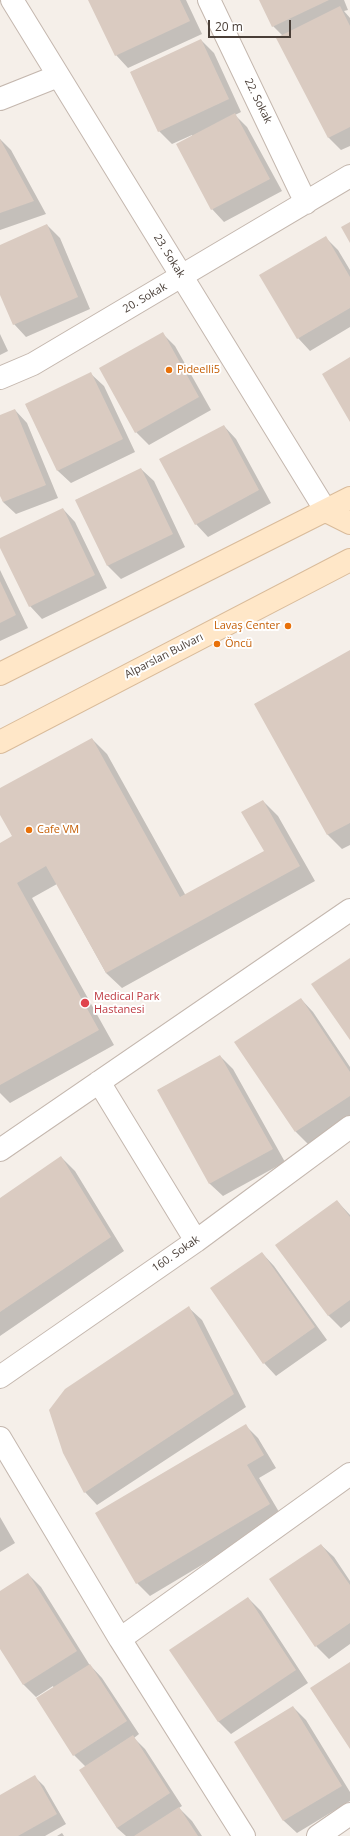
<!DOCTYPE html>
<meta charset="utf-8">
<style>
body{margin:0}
#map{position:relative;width:350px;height:1836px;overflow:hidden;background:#f5efe9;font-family:"Open Sans",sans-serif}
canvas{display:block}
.scale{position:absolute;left:208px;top:20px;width:83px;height:18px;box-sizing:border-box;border:2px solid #493e37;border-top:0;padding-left:5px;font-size:12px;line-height:14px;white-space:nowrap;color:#493e37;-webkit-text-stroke:3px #fff;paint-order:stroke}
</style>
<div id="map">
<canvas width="350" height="1836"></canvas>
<div class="scale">20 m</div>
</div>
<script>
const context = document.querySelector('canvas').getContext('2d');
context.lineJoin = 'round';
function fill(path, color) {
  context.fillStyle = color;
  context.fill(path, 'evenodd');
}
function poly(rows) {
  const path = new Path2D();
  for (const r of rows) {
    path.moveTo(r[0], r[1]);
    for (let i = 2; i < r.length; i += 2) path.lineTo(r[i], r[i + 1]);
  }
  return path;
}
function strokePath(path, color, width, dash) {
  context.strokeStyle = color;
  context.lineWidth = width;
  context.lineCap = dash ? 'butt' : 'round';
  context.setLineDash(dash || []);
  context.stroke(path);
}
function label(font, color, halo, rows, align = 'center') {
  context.font = font + ' "Open Sans",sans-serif';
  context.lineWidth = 4;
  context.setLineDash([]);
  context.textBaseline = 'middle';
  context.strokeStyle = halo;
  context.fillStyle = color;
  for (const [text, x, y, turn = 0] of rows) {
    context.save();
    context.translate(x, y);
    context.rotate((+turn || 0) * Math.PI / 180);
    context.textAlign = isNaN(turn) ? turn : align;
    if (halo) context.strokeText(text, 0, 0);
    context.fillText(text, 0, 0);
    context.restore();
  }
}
fill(poly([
 [90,0,186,0,202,34,128,68,116,55],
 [260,0,344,0,348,10,344,11,350,18,350,146,341,150,329,138,278,39,283,36,273,26],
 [201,40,214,53,241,112,235,115,247,127,282,191,224,222,212,209,192,135,172,144,159,131,131,72],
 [0,139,11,150,46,214,0,230],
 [47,225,60,238,90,309,26,337,14,324,0,292,0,246],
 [325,237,338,250,350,270,350,327,310,351,298,338],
 [0,334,8,351,0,355],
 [163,334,175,346,211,410,149,445,136,432],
 [91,374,104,386,135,452,71,483,58,471,26,405],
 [15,410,27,423,58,498,16,514,3,502,0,493,0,416],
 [224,426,236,439,271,503,208,537,196,524],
 [141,469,154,481,185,547,121,579,108,566,76,500],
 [63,509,75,522,107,588,42,619,30,606,0,545,0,539],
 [0,570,28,628,0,641],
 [350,651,350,845,342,849,328,835,255,704],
 [92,739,107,754,186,896,265,852,263,801,278,816,315,881,122,988,106,973,57,884,32,898,114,1045,10,1103,0,1093,0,844,13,837,0,813,0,790],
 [301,999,313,1012,350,1067,350,1116,308,1144,296,1132],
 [220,1056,233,1069,285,1162,223,1196,210,1184,158,1090],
 [61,1157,75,1171,124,1251,0,1336,0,1199],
 [337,1201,350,1215,350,1321,341,1328,328,1315],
 [262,1253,274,1266,327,1340,276,1376,264,1363],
 [189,1308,202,1320,246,1407,97,1505,85,1492],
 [245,1425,258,1438,276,1468,259,1478,282,1517,150,1596,137,1583],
 [0,1517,15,1543,0,1552],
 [321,1545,334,1557,350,1581,350,1644,329,1659,316,1646],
 [28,1574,41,1587,89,1664,102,1678,139,1734,134,1738,145,1749,182,1806,179,1808,192,1821,202,1836,126,1836,117,1828,86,1767,74,1755,53,1686,36,1697,23,1684,0,1647,0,1592],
 [248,1598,261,1611,308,1683,231,1734,218,1721],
 [293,1707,306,1720,350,1792,350,1801,297,1833,284,1821,236,1742],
 [35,1777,44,1786,66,1824,45,1836,0,1836,0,1796],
 [62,1833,64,1836,57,1836]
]), '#0003');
fill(poly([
 [88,0,180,0,190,21,115,56],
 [259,0,329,0,272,27],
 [340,6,350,26,350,127,328,138,276,38],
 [201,39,229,99,158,132,130,72],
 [235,113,270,179,211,210,176,144],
 [0,139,34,201,0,213],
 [350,222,350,243,341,227],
 [47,224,78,297,13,325,0,295,0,245],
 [326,236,350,277,350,308,297,339,259,275],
 [163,332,199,397,135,433,99,368],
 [350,357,350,422,322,374],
 [91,372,123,439,57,471,25,404],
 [15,409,46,485,3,502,0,496,0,415],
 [224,425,259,490,195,525,159,459],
 [141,468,173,534,107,566,75,500],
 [63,508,95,575,29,607,0,548,0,538],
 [0,581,16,615,0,623],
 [350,650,350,823,327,835,254,704],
 [92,738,180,897,264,851,241,812,263,800,300,866,106,973,46,866,17,883,99,1030,0,1085,0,843,12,836,0,815,0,788],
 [350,958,350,1040,311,984],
 [301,998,350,1072,350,1096,295,1132,234,1042],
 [220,1055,273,1149,209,1184,157,1090],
 [61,1156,111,1237,0,1312,0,1198],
 [337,1200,350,1217,350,1300,328,1316,275,1245],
 [262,1252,315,1327,263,1364,210,1288],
 [189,1306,234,1394,84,1493,63,1453,49,1410,65,1389],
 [246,1424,264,1455,247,1465,270,1504,136,1584,95,1513],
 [321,1544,350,1585,350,1623,315,1647,269,1579],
 [28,1573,77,1651,23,1685,0,1649,0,1591],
 [248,1597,296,1670,218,1722,169,1650],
 [350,1662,350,1749,310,1688],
 [90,1664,127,1721,73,1756,36,1698],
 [293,1706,342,1786,283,1821,234,1742],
 [133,1735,170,1793,117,1828,79,1770],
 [35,1775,57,1814,18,1836,0,1836,0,1795],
 [179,1807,198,1836,134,1836]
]), '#dacbc1');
const minor = poly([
 [209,0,306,203],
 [0,99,58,76],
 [0,378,33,364,350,176],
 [99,1082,196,1241],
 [0,1150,350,910],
 [0,1377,196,1241,350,1127],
 [0,1438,120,1639,244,1836],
 [120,1639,350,1474],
 [318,1836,350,1814]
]);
const tertiary = poly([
 [12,0,326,511]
]);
const secondary = poly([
 [326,511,350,523],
 [0,674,350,498],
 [0,742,350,560]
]);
strokePath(minor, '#c4b7ae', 24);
strokePath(tertiary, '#c4b7ae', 24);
strokePath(secondary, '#d9bb9a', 24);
strokePath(minor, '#fff', 22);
strokePath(tertiary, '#fff', 22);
strokePath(secondary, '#ffe7c8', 22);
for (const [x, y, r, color] of [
 [169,370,4,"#e8710a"],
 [288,626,4,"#e8710a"],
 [217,644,4,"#e8710a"],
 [29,830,4,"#e8710a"],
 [85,1003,5,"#e0444e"]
]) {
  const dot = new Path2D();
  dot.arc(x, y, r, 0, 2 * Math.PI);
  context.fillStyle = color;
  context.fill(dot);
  strokePath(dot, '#fff', 1.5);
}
label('11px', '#493e37', '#fff', [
 ["22. Sokak",258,101,64],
 ["23. Sokak",169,256,58],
 ["20. Sokak",145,298,-30],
 ["Alparslan Bulvarı",164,656,-27],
 ["160. Sokak",176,1254,-35]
]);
label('11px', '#c56008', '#fff', [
 ["Pideelli5",177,370],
 ["Lavaş Center",280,626,"right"],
 ["Öncü",225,644],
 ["Cafe VM",37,830]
], 'left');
label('11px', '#be3a42', '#fff', [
 ["Medical Park",94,997],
 ["Hastanesi",94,1010]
], 'left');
</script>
